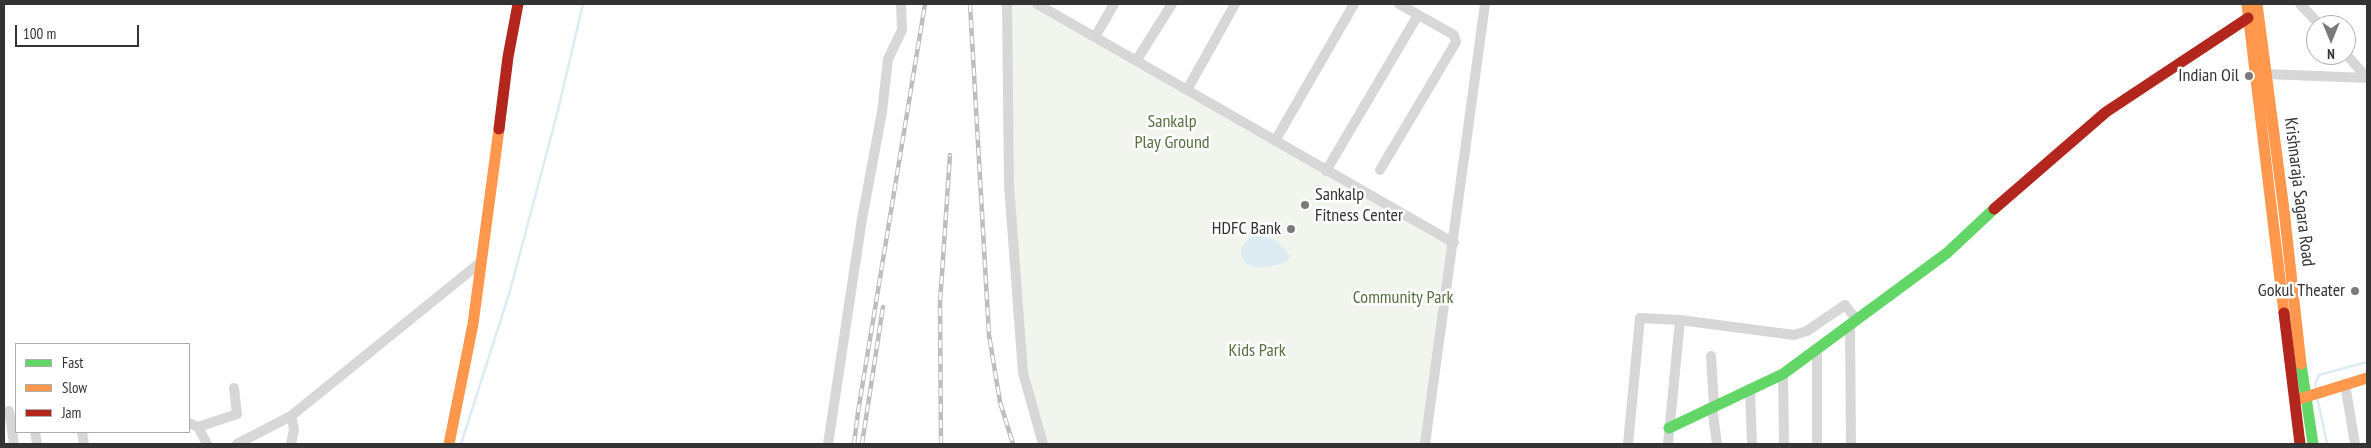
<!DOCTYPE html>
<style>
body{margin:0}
#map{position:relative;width:2371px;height:448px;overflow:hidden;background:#fff;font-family:"PT Sans Narrow",sans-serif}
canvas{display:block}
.frame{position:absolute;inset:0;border:5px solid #333;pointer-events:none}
.legend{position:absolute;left:15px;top:343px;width:175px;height:90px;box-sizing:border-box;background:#fff;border:1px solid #adadad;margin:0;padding:6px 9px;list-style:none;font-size:15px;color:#333}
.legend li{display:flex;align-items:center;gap:10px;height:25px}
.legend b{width:25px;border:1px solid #adadad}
.north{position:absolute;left:2306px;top:15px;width:50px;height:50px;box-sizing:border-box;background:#fff;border:1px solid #adadad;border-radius:50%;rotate:180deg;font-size:14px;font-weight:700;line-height:20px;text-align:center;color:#333}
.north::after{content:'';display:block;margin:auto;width:18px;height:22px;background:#7a7a7a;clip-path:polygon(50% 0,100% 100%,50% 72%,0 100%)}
.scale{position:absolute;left:15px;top:25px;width:124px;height:22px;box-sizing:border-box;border:2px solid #333;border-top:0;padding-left:6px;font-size:15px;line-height:18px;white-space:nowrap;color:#333;-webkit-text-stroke:4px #fff;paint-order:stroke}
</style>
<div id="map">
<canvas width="2371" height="448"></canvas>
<div class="frame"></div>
<ul class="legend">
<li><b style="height:6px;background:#63d668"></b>Fast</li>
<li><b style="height:6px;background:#ff974d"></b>Slow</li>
<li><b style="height:6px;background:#b3261e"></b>Jam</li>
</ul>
<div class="north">N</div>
<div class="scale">100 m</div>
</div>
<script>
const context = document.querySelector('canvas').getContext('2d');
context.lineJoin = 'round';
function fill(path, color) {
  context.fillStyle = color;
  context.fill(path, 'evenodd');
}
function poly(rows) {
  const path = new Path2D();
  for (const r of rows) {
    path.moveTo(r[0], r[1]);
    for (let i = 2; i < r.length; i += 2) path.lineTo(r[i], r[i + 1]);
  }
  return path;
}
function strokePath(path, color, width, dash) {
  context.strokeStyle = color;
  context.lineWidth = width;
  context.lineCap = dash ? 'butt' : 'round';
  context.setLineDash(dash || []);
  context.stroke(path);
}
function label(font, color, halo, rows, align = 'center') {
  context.font = font + ' "PT Sans Narrow",sans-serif';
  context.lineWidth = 5;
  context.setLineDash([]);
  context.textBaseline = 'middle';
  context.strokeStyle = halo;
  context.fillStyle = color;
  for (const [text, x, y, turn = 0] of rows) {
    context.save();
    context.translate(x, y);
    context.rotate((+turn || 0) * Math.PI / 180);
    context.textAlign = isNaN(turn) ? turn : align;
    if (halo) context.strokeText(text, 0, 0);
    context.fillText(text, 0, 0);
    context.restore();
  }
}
fill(poly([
 [1011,4,1029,4,1450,246,1422,444,1048,444,1027,372,1013,185]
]), '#f1f5ed');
fill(poly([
 [1254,233,1273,239,1283,247,1290,256,1287,262,1267,267,1255,267,1245,263,1241,255,1242,247]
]), '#ddebf3');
strokePath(poly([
 [2316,390,2315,384,2319,375,2367,362],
 [2317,397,2327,444],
 [461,444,510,291,558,110,583,4]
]), '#ddebf3', 2.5);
strokePath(poly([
 [1007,4,1009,185,1023,373,1043,444],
 [1037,4,1454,243],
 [2300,4,2320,25],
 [1095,37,1114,4],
 [2346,54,2367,78],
 [1136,61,1172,4],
 [2266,74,2367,78],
 [1187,90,1235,4],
 [1275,141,1354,4],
 [1380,170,1456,42,1454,35,1399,4],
 [1326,171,1418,15],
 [1850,326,1851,444],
 [1817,350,1817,444],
 [1711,356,1714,406],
 [1783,374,1784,444],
 [2345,384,2355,444],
 [1750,389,1752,444],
 [1712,407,1717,444],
 [9,411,14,444],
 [189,423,198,427,237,414,234,388],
 [198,427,207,444],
 [35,432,37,444],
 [82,432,84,444],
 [237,444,291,416,481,262],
 [291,444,294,429,291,416],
 [828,444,862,219,882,112,888,59,902,30,901,4],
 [1425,444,1485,4],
 [1628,444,1640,318,1680,320,1794,335,1807,331,1845,305,1857,320],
 [1668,444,1680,320]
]), '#d7d7d7', 10);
strokePath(poly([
 [2301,364,2313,444],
 [1669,428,1783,374,1947,253,1994,209]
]), '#63d668', 11);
strokePath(poly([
 [2247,4,2284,313],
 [2257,4,2284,210,2301,364],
 [2296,400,2367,378],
 [449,444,473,324,499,129]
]), '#ff974d', 11);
strokePath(poly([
 [499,129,508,57,518,4],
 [1994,209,2106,112,2248,18],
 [2284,313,2300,444]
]), '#b3261e', 11);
const rail = poly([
 [970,4,989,335,1000,402,1013,444],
 [854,444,858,412,925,4],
 [862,444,883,307],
 [941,444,940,303,950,155]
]);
strokePath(rail, '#bebebe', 4.5);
strokePath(rail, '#fff', 2.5, [8]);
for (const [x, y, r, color] of [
 [2249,76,5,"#7a7a7a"],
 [1305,205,5,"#7a7a7a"],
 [1291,229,5,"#7a7a7a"],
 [2355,291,5,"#7a7a7a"]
]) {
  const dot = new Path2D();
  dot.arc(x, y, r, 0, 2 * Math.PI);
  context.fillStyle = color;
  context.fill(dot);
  strokePath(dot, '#fff', 2);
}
label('18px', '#333', '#fff', [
 ["Indian Oil",2239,76],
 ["Sankalp",1315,195,"left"],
 ["Fitness Center",1315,216,"left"],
 ["HDFC Bank",1281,229],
 ["Gokul Theater",2345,291]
], 'right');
label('18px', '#56703f', '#fff', [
 ["Sankalp",1172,122],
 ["Play Ground",1172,143],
 ["Community Park",1403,298],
 ["Kids Park",1257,351]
]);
label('18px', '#333', '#fff', [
 ["Krishnaraja Sagara Road",2299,192,83]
]);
</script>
